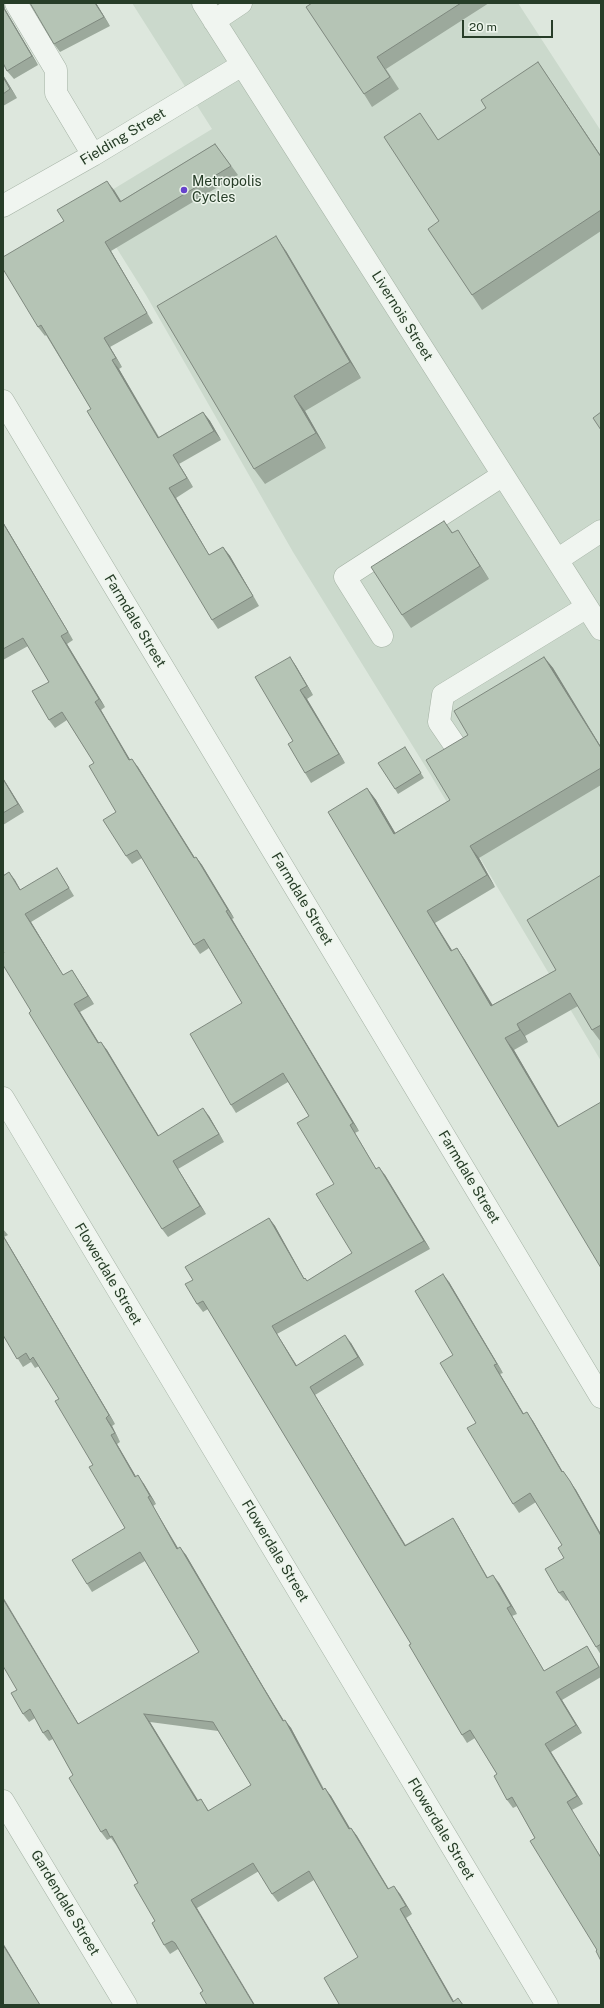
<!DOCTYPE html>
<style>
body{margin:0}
#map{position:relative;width:604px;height:2008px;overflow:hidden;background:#dde7dd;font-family:"Public Sans",sans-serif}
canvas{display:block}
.frame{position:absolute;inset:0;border:4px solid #273d28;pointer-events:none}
.scale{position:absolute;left:462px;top:20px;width:91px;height:18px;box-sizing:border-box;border:2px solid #273d28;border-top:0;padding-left:5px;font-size:12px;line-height:14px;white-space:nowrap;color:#273d28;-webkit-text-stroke:3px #edf5ec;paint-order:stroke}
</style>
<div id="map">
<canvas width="604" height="2008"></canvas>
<div class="frame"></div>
<div class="scale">20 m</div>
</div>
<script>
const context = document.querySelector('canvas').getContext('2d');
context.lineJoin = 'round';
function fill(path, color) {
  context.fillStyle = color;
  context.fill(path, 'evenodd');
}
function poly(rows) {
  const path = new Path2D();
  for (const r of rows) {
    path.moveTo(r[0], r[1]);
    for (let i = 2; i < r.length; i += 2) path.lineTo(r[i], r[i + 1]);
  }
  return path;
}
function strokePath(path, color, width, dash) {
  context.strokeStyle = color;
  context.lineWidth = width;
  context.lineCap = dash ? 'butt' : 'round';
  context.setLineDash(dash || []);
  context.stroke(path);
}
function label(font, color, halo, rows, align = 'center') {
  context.font = font + ' "Public Sans",sans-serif';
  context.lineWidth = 3;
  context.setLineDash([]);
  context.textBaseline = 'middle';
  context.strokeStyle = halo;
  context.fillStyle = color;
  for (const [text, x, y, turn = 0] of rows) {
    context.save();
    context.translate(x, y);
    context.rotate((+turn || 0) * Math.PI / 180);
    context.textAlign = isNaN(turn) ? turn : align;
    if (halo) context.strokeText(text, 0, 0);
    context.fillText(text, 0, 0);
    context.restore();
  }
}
fill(poly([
 [132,3,518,3,601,131,601,1061,430,774,293,552,146,295,89,204,212,129]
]), '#cbd9cc');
const minor = poly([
 [16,3,56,70,56,93,93,155],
 [203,3,601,629],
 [214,21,241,3],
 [3,206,93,155,242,65],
 [3,401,601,1397],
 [557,560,601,531],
 [382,636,345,577,503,475],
 [454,744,439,722,443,695,587,607],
 [3,1098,547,2005],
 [3,1801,126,2005]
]);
strokePath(minor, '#a3b1a3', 23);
strokePath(minor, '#f0f5f0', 22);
fill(poly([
 [96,3,110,26,60,52,54,44],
 [312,3,489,3,386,69,399,89,372,107,364,94],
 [4,4,5,9,38,65,14,79,7,71],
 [538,62,601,156,601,231,482,310,472,295,439,221,430,127,438,140,486,108],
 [3,75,17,98,3,106],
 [215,144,238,175,111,251,153,323,110,347,122,367,119,369,159,437,203,412,210,421,221,440,179,464,193,487,176,498,209,555,223,547,230,556,259,606,218,629,212,620,91,409,46,335,45,336,38,327,64,221,114,190,121,201],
 [286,251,361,378,305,411,326,448,265,484,254,469],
 [444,521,453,533,466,543,489,579,411,628,402,615],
 [3,522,73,640,67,644,105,707,101,710,108,723,130,760,138,767,195,858,196,857,202,865,234,918,232,919,256,960,359,1131,355,1133,376,1169,385,1175,430,1249,277,1334,297,1366,351,1343,364,1365,315,1395,405,1545,453,1518,458,1526,488,1578,499,1583,517,1614,512,1616,544,1671,587,1646,592,1654,601,1669,601,1677,562,1700,582,1733,551,1752,583,1804,572,1810,597,1950,517,1806,513,1808,507,1800,497,1774,475,1738,467,1743,462,1735,411,1644,208,1309,203,1312,197,1304,193,1280,269,1218,275,1226,304,1279,307,1281,352,1253,334,1184,309,1116,288,1082,236,1113,231,1105,242,1003,209,948,200,954,194,945,142,858,132,864,126,856,116,812,94,763,67,720,55,728,49,720,49,682,28,646,3,660],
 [290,657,296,666,313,695,307,699,345,763,311,783,305,773],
 [544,657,553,668,601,747,601,785,479,858,495,887,435,923,452,951,457,948,465,960,492,1005,556,970,601,875,601,1042,592,1030,578,1006,525,1036,528,1042,514,1050,559,1127,601,1268,367,788,376,800,395,833,450,800,468,735],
 [408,752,424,778,398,794,395,789],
 [3,778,24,812,3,825],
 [9,872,20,890,62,876,74,896,31,922,63,975,72,970,94,1004,80,1012,99,1043,107,1050,159,1136,209,1116,224,1142,178,1169,206,1214,168,1237,162,1229,31,1011,4,953,4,875],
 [3,1229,8,1235,4,1237,115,1424,112,1426,120,1442,117,1444,136,1477,144,1484,156,1504,153,1506,178,1548,186,1555,264,1688,284,1721,291,1728,324,1789,331,1796,350,1828,351,1828,357,1836,389,1889,400,1894,412,1914,406,1918,454,2002,463,2005,339,2004,358,1957,314,1880,278,1902,272,1894,259,1871,197,1908,203,1991,178,1949,170,1954,164,1945,155,1921,138,1883,116,1845,111,1838,107,1840,101,1832,73,1775,53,1739,49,1741,43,1733,35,1718,29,1722,23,1714,11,1693,79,1724,199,1652,145,1561,92,1592,87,1584,125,1528,59,1399,39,1366,35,1368,31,1362,23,1367,3,1335],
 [150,1722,218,1731,251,1785,209,1811,201,1799,198,1800],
 [449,1282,503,1373,500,1374,524,1414,533,1421,563,1472,576,1490,601,1534,601,1655,596,1647,568,1600,566,1601,559,1593,564,1558,562,1545,536,1502,519,1513,513,1504,476,1423,453,1355]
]), '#9ca99c');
fill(poly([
 [3,3,4,3,5,9,38,65,32,56,3,7],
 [95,3,96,3,110,26,104,17],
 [538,62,601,156,601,157],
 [3,75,17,98,3,77],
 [107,181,114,190,127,211,120,202],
 [276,236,286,251,361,378,350,362],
 [105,242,111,251,153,323,147,313],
 [104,338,110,347,122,367,116,358],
 [112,360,119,369,164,447,158,438],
 [294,396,305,411,326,448,316,433],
 [203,412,210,421,221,440,214,431],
 [173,455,179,464,193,487,187,478],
 [169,488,176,498,215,565,209,555],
 [3,522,73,640,68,632,3,523],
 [458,530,466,543,489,579,480,566],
 [223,547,230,556,259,606,253,596],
 [61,636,67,644,105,707,99,699],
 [290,657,296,666,313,695,307,686],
 [544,657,553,668,601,747,601,748],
 [300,690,307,699,345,763,339,754],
 [95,702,101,710,135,768,129,760],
 [132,759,138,767,200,866,194,858],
 [3,778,24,812,18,804,3,779],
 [367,788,376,800,403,846,394,834],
 [470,846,479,858,495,887,487,875],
 [196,857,202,865,234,918,228,910],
 [9,872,15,880,25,898,20,890],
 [226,911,232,919,359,1131,353,1123],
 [427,911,435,923,460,963,451,951],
 [25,914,31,922,68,983,63,975],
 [457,948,465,960,500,1017,491,1006],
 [72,970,77,978,94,1004,88,996],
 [74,1004,80,1012,104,1051,98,1043],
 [517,1024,525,1036,528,1042,520,1030],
 [505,1038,514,1050,566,1139,558,1127],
 [101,1042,107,1050,164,1145,158,1136],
 [203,1108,209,1116,224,1142,219,1134],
 [350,1125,355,1133,381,1177,376,1169],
 [173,1161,178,1169,206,1214,200,1206],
 [379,1167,385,1175,430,1249,424,1241],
 [269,1218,275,1226,309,1287,304,1279],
 [3,1235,115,1424,109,1415,3,1236],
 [443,1274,449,1282,503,1373,497,1364],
 [272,1326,302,1374,296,1366],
 [345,1335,351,1343,364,1365,358,1357],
 [494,1365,500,1374,529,1423,523,1414],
 [310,1387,315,1395,411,1554,405,1546],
 [527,1412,533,1421,568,1481,562,1472],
 [106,1418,112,1426,120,1442,115,1433],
 [111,1435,117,1444,141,1485,135,1477],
 [563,1471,576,1490,601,1534,601,1536],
 [138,1475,144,1484,156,1504,150,1496],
 [148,1497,153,1506,183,1557,177,1549],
 [453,1518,458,1526,492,1586,487,1578],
 [180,1547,186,1555,264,1688,289,1729,283,1721,258,1679],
 [493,1575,499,1583,517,1614,511,1606],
 [3,1597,84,1733,78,1724,3,1599],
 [507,1608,512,1616,549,1679,544,1671],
 [556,1692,562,1700,582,1733,576,1725],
 [144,1714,150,1722,203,1809,197,1801],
 [285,1720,291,1728,328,1798,323,1790],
 [545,1744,551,1752,583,1804,577,1796],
 [325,1788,331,1796,355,1837,349,1829],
 [567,1802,572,1810,601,1857,601,1858],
 [351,1828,357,1836,394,1898,388,1889],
 [394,1886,400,1894,412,1914,406,1906],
 [191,1900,197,1908,255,2005,254,2005],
 [400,1909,406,1918,456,2005,453,2002],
 [3,1943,40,2005,3,1945]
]), '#7f897f');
const building = poly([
 [30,3,95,3,104,17,54,44,30,3],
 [312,3,461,3,377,57,390,77,364,94,306,7,312,3],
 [3,7,32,56,7,71,3,63,3,7],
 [538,62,601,157,601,210,472,295,428,229,439,221,384,137,420,113,438,140,486,108,481,100,538,62],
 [3,77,10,89,3,94,3,77],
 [215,144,231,166,105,242,147,313,104,338,116,358,112,360,158,438,203,412,214,431,173,455,187,478,169,488,209,555,223,547,253,596,212,620,87,411,91,409,41,325,38,327,3,269,3,257,64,221,57,210,107,181,120,202,215,144],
 [276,236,350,362,294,396,316,433,254,469,157,306,276,236],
 [601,412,601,430,593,418,601,412],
 [444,521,452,533,458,530,480,566,402,615,371,567,444,521],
 [3,523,68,632,61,636,99,699,95,702,103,715,129,760,132,759,194,858,196,857,228,910,226,911,251,952,353,1123,350,1125,376,1169,379,1167,424,1241,272,1326,296,1366,345,1335,358,1357,310,1387,405,1546,453,1518,487,1578,493,1575,511,1606,507,1608,544,1671,587,1646,599,1667,556,1692,576,1725,545,1744,577,1796,567,1802,601,1858,601,1961,596,1951,597,1950,530,1841,535,1838,512,1797,507,1800,494,1776,497,1774,470,1730,462,1735,409,1645,411,1644,203,1301,197,1304,185,1284,193,1280,185,1267,269,1218,304,1279,305,1278,307,1281,352,1253,316,1194,334,1184,297,1123,309,1116,283,1073,231,1105,190,1034,242,1003,204,939,194,945,137,850,126,856,103,820,116,812,89,766,94,763,62,712,49,720,32,691,49,682,23,638,3,649,3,523],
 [290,657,307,686,300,690,339,754,305,773,288,744,293,741,255,677,290,657],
 [544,657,601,748,601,768,470,846,487,875,427,911,451,951,457,948,491,1006,556,970,527,920,601,875,601,1025,592,1030,570,993,517,1024,520,1030,505,1038,558,1127,601,1102,601,1268,328,812,367,788,394,834,450,800,426,760,468,735,454,711,544,657],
 [405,747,421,773,395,789,378,763,405,747],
 [3,779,18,804,3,813,3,779],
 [57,868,69,888,25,914,63,975,72,970,88,996,74,1004,98,1043,101,1042,158,1136,203,1108,219,1134,173,1161,200,1206,162,1229,29,1013,31,1011,3,965,3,954,4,953,3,951,3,875,3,876,9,872,20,890,57,868],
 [3,1236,109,1415,106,1418,115,1433,111,1435,135,1477,138,1475,150,1496,148,1497,177,1549,180,1547,258,1679,283,1721,285,1720,323,1790,325,1788,349,1829,351,1828,388,1889,394,1886,406,1906,400,1909,453,2002,458,1998,463,2005,338,2005,339,2004,324,1978,358,1957,309,1871,272,1894,253,1863,191,1900,254,2005,207,2005,200,1993,203,1991,175,1943,172,1941,164,1945,152,1923,155,1921,134,1885,138,1883,112,1836,110,1837,106,1829,101,1832,69,1778,73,1775,48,1730,43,1733,30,1709,23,1714,11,1693,17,1690,3,1666,3,1599,78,1724,199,1652,140,1552,87,1584,72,1560,125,1528,89,1467,93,1465,55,1401,59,1399,33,1357,30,1360,26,1353,17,1359,3,1335,3,1236],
 [144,1714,213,1722,251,1785,208,1811,201,1799,197,1801,144,1714],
 [443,1274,497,1364,494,1365,523,1414,527,1412,562,1472,563,1471,570,1481,601,1536,601,1644,596,1647,563,1591,559,1593,545,1569,564,1558,558,1548,562,1545,530,1493,513,1504,467,1428,476,1423,440,1363,453,1355,415,1291,443,1274],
 [3,1945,40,2005,3,2005,3,1945]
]);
fill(building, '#b5c4b5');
strokePath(building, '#7f897f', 1);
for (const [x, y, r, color] of [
 [184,190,4,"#6642cc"]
]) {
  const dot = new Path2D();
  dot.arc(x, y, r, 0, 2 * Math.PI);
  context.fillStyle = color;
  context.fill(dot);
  strokePath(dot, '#edf5ec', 1.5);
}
label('14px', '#273d28', '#edf5ec', [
 ["Fielding Street",123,137,-31],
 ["Livernois Street",402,316,58],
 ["Farmdale Street",135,621,59],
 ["Farmdale Street",302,899,59],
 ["Farmdale Street",469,1177,59],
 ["Flowerdale Street",108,1274,59],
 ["Flowerdale Street",275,1551,59],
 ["Flowerdale Street",441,1829,59],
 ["Gardendale Street",65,1903,59]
]);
label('14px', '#273d28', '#edf5ec', [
 ["Metropolis",192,182],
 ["Cycles",192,198]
], 'left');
</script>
